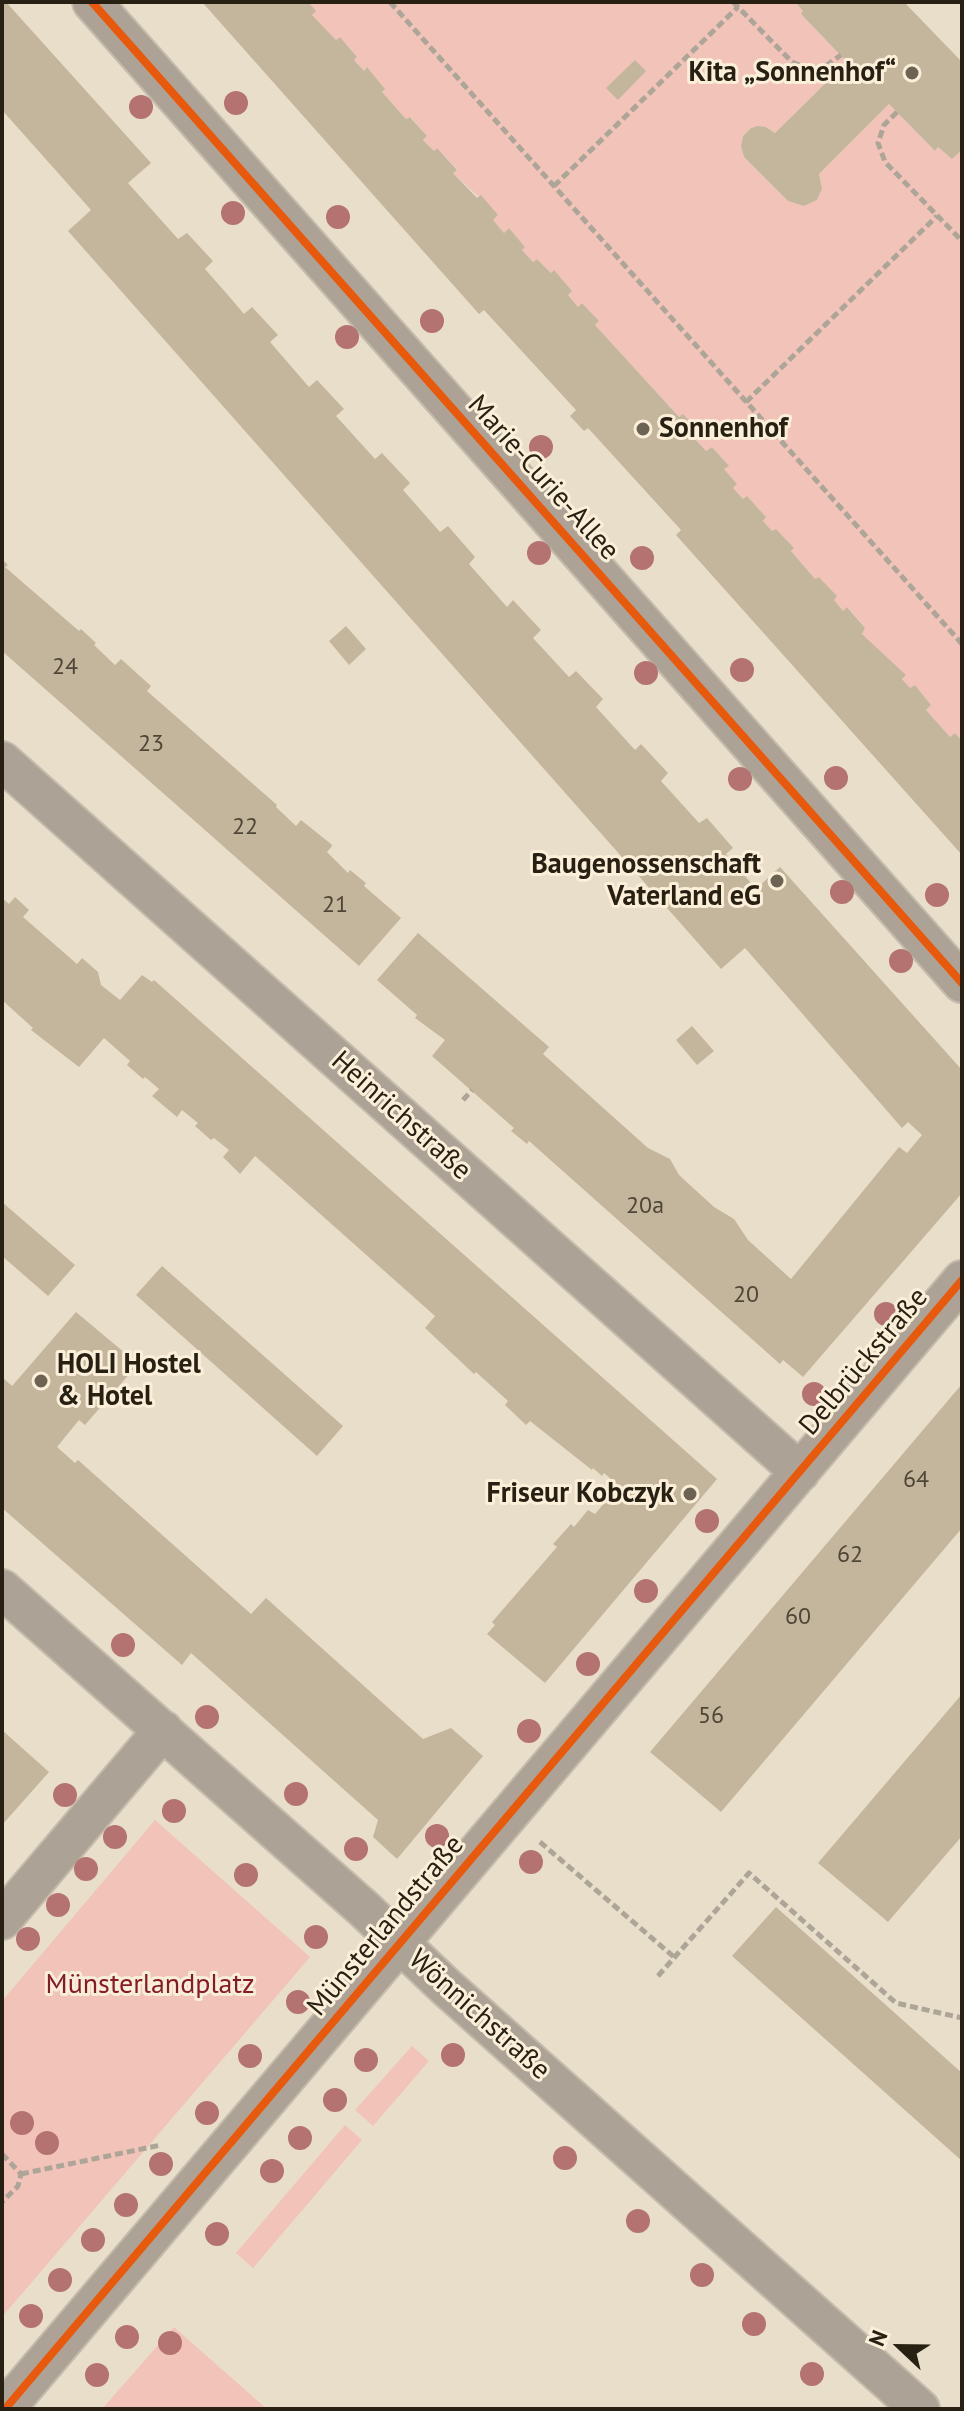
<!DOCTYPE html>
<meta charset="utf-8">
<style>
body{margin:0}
#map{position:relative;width:964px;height:2411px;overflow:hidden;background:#e9deca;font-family:"PT Sans",sans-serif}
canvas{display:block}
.frame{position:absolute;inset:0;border:4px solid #282113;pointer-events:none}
.north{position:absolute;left:860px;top:2307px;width:80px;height:80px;-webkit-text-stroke:6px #fcefda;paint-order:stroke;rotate:292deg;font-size:22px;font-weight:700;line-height:32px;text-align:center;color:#282113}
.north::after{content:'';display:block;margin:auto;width:28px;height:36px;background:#282113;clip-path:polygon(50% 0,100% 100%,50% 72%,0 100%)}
</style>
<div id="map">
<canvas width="964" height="2411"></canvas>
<div class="frame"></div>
<div class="north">N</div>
</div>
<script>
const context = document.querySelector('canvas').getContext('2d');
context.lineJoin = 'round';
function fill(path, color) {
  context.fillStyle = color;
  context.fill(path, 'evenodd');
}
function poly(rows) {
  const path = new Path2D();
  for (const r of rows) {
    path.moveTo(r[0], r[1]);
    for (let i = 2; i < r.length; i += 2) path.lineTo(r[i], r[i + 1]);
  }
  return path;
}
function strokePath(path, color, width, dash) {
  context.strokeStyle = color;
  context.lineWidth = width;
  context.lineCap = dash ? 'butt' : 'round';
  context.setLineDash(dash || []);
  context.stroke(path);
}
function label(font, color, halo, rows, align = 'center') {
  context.font = font + ' "PT Sans",sans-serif';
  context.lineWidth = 6;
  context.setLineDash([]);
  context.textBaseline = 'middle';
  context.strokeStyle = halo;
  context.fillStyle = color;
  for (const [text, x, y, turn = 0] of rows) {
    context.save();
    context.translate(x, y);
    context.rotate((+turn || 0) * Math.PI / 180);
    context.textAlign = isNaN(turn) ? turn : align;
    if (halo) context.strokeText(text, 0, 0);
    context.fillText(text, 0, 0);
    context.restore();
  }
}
fill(poly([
 [308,2,795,2,803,11,801,14,847,62,775,133,766,127,751,128,743,136,741,146,744,157,788,201,804,206,817,200,822,189,819,174,889,104,935,151,938,147,952,159,962,150,962,741,955,733,950,737,926,710,931,705,915,685,910,688,902,679,905,675,862,634,865,628,848,607,843,611,834,600,836,595,819,577,815,579,791,551,794,548,776,529,772,531,763,521,766,517,747,496,743,499,733,488,737,484,724,469,728,465,712,447,706,451,695,439,700,433,683,415,679,417,595,325,599,321,582,303,578,307,568,295,572,291,554,271,551,273,537,259,533,262,522,250,525,247,509,228,504,233,493,220,498,215,453,173,457,169,437,148,434,151,423,140,427,136,411,117,406,119,382,92,385,89,367,67,364,71,354,60,357,57,340,37,336,40,312,15,315,11],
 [155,1820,310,1957,2,2317,2,2001],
 [412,2046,429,2061,373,2126,355,2110],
 [345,2125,362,2140,253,2268,236,2253],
 [174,2327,209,2358,267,2409,102,2409]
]), '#f2c3b9');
fill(poly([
 [2,2,6,2,151,163,128,183,178,239,187,233,213,261,205,269,227,294,244,314,252,307,278,335,270,342,309,387,317,380,344,409,336,416,375,459,382,453,410,483,403,490,440,532,448,526,475,557,469,564,507,607,513,600,541,630,533,638,569,677,576,671,603,699,596,707,635,750,641,744,668,773,661,781,699,823,707,818,733,848,726,854,756,889,780,867,962,1070,962,1193,803,1377,783,1360,780,1364,529,1141,527,1144,511,1131,514,1128,432,1056,445,1040,415,1018,417,1015,377,980,418,933,549,1047,543,1054,648,1148,670,1159,679,1175,714,1207,734,1219,748,1240,791,1279,899,1147,907,1153,922,1135,908,1122,902,1128,745,948,721,969,68,231,91,210,2,110],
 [202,2,308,2,316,11,312,15,336,40,340,37,357,57,354,60,364,71,367,67,385,89,382,92,406,119,410,117,427,136,423,140,434,151,437,148,457,170,453,173,477,198,481,195,498,215,493,220,504,233,509,228,525,247,522,250,533,262,537,259,551,273,554,270,572,291,568,295,578,307,582,303,599,321,595,325,679,417,683,414,700,433,695,439,706,451,712,447,729,466,724,469,737,484,733,488,743,499,747,496,766,517,763,521,772,531,776,529,794,548,791,551,815,579,819,577,837,596,834,600,843,611,847,607,865,628,862,634,906,675,902,679,910,688,915,685,931,705,926,710,950,737,955,733,962,741,962,855,676,535,681,530,588,428,584,431,570,416,576,410,484,310,479,314],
 [795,2,904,2,962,62,962,150,952,159,938,147,935,151,889,104,819,174,822,189,817,200,804,206,788,201,744,157,741,146,743,136,751,128,758,126,766,127,775,133,847,62,801,14,803,11],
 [635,60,646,71,618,100,606,88],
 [2,559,8,565,5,567,79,631,81,629,96,643,94,645,115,665,121,659,151,686,147,691,277,805,276,807,296,826,301,820,331,844,332,846,327,852,348,873,350,870,366,883,364,886,401,918,359,966,2,651],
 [346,626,366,649,349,665,329,641],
 [15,897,29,910,23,917,77,964,82,958,98,972,101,985,120,1000,142,975,152,982,154,980,717,1479,545,1683,487,1634,495,1625,492,1622,557,1547,553,1544,571,1524,574,1527,588,1510,595,1514,619,1486,604,1473,602,1476,593,1468,592,1470,530,1421,526,1425,505,1405,508,1401,476,1372,474,1374,425,1328,435,1316,255,1156,240,1174,223,1157,229,1150,214,1138,211,1140,195,1126,198,1123,182,1110,177,1117,152,1096,159,1089,145,1077,143,1079,127,1065,130,1061,104,1038,79,1067,31,1030,33,1028,2,1000,2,898,9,904],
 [692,1026,714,1051,697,1065,676,1040],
 [2,1202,75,1265,48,1296,2,1256],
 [162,1266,343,1426,317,1456,136,1295],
 [76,1312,138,1364,85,1425,79,1420,57,1447,75,1463,78,1460,251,1614,266,1598,423,1739,451,1728,483,1756,397,1859,373,1837,378,1820,191,1653,182,1665,2,1508,2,1377,12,1386],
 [962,1384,962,1528,721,1812,650,1752],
 [962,1694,962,1836,888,1922,818,1863],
 [2,1730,49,1772,2,1825],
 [776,1907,962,2073,962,2161,732,1956]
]), '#c4b69d');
const minor = poly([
 [92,2,962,983],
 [2,761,800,1472],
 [2,1589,364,1909,445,1986,920,2409],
 [2,1920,163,1730],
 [5,2409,962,1280]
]);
strokePath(minor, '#c4bbac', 42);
strokePath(poly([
 [390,2,962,644],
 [733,2,792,62,808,69,824,67,841,55],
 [897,112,884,125,878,143,885,162,962,241],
 [554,186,738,7],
 [746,402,937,216],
 [463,1100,472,1090],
 [540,1842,674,1957],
 [658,1976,749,1873,896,2003,962,2018],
 [2,2154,21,2174,18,2186,2,2202],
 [21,2174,161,2145]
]), '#ada597', 5, [8, 4]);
strokePath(minor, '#aca396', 38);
strokePath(poly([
 [92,2,962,983],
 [5,2409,962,1280]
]), '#e8590c', 8);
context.fillStyle = '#b47370';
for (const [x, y] of [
 [236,103],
 [141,107],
 [233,213],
 [338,217],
 [432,321],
 [347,337],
 [541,447],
 [539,553],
 [642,558],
 [742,670],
 [646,673],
 [836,778],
 [740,779],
 [842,892],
 [937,895],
 [901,961],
 [886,1314],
 [814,1394],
 [707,1521],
 [646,1591],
 [123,1645],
 [588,1664],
 [207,1717],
 [529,1731],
 [296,1794],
 [65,1795],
 [174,1811],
 [437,1836],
 [115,1837],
 [356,1849],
 [531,1862],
 [86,1869],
 [246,1875],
 [58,1905],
 [316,1937],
 [28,1939],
 [298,2002],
 [453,2055],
 [250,2056],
 [366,2060],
 [335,2100],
 [207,2113],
 [22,2123],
 [300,2138],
 [47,2143],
 [565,2158],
 [161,2164],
 [272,2171],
 [126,2205],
 [638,2221],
 [217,2234],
 [93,2240],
 [702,2275],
 [60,2280],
 [31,2316],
 [754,2324],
 [127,2337],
 [170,2343],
 [812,2374],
 [97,2375]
]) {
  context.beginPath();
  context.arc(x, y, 12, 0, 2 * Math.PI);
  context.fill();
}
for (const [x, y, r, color] of [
 [912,73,8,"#6c6353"],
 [643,429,8,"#6c6353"],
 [777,881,8,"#6c6353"],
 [41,1381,8,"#6c6353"],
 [690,1494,8,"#6c6353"]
]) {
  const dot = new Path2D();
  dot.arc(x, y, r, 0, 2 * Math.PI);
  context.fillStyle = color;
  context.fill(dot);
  strokePath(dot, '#fcefda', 3);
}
label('24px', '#4f4636', null, [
 ["24",65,667],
 ["23",151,744],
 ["22",245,827],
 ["21",335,905],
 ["20a",645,1206],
 ["20",746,1295],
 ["64",916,1480],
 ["62",850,1555],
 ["60",798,1617],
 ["56",711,1716]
]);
label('bold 28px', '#282113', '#fcefda', [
 ["Kita „Sonnenhof“",896,73],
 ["Sonnenhof",659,429,"left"],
 ["Baugenossenschaft",761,865],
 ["Vaterland eG",761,897],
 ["HOLI Hostel",57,1365,"left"],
 ["& Hotel",57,1397,"left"],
 ["Friseur Kobczyk",674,1494]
], 'right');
label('28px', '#282113', '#fcefda', [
 ["Marie-Curie-Allee",543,478,48],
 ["Heinrichstraße",401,1116,42],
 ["Delbrückstraße",864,1362,-50],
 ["Münsterlandstraße",386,1926,-50],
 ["Wönnichstraße",479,2015,42]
]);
label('28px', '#881b27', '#fcefda', [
 ["Münsterlandplatz",150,1985]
]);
</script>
